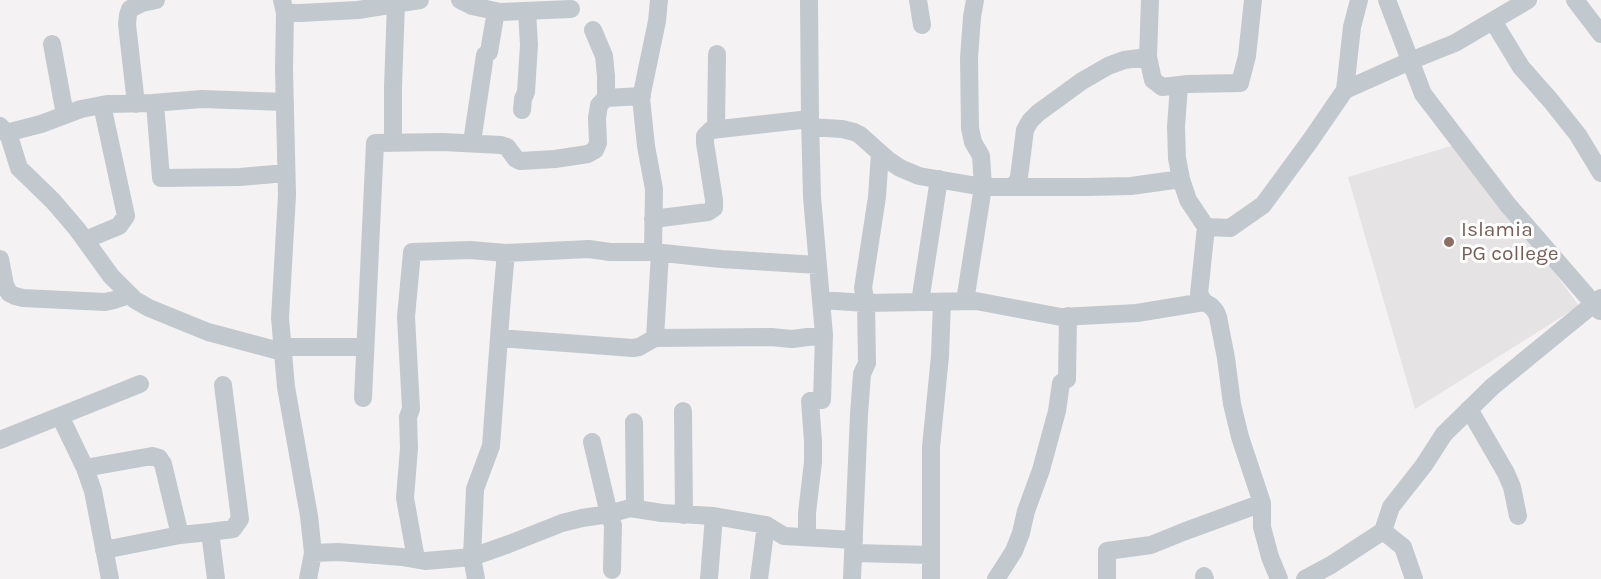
<!DOCTYPE html>
<style>
body{margin:0}
canvas{display:block;background:#f4f2f2}
</style>
<canvas width="1601" height="579"></canvas>
<script>
const context = document.querySelector('canvas').getContext('2d');
context.lineJoin = 'round';
function fill(path, color) {
  context.fillStyle = color;
  context.fill(path, 'evenodd');
}
function poly(rows) {
  const path = new Path2D();
  for (const r of rows) {
    path.moveTo(r[0], r[1]);
    for (let i = 2; i < r.length; i += 2) path.lineTo(r[i], r[i + 1]);
  }
  return path;
}
function strokePath(path, color, width, dash) {
  context.strokeStyle = color;
  context.lineWidth = width;
  context.lineCap = dash ? 'butt' : 'round';
  context.setLineDash(dash || []);
  context.stroke(path);
}
function label(font, color, halo, rows, align = 'center') {
  context.font = font + ' Karla,sans-serif';
  context.lineWidth = 6;
  context.setLineDash([]);
  context.textBaseline = 'middle';
  context.strokeStyle = halo;
  context.fillStyle = color;
  for (const [text, x, y, turn = 0] of rows) {
    context.save();
    context.translate(x, y);
    context.rotate((+turn || 0) * Math.PI / 180);
    context.textAlign = isNaN(turn) ? turn : align;
    if (halo) context.strokeText(text, 0, 0);
    context.fillText(text, 0, 0);
    context.restore();
  }
}
fill(poly([
 [1461,143,1579,306,1415,409,1348,177]
]), '#e5e3e3');
strokePath(poly([
 [282,0,285,13,284,69,287,195,280,318,286,387,309,516,313,553,308,579],
 [460,0,472,6,500,12,571,9],
 [918,0,922,25],
 [1150,0,1148,57,1153,80,1162,87,1188,84,1240,83,1247,56,1253,0],
 [1387,0,1423,94,1508,205,1600,311],
 [1575,0,1601,34],
 [285,13,300,13,358,10,420,0],
 [1493,21,1521,67,1551,101,1578,135,1601,173],
 [593,30,604,56,606,76,606,98],
 [52,44,65,115],
 [1179,85,1176,127,1177,158,1181,179,1188,200,1206,227,1230,228,1263,205,1310,141,1345,90,1352,27,1359,0],
 [1345,90,1410,61,1455,43,1528,0],
 [155,103,161,178,240,177,286,173],
 [136,104,127,24,128,15,130,9,142,3,156,0],
 [522,110,523,99,526,92,529,45,527,11],
 [0,126,9,136,19,168,53,201,77,229,111,276,135,300,149,308,208,332,283,352],
 [810,127,842,129,854,132,860,135,888,160,900,168,919,176,983,187,1009,187,1016,184,1019,177,1025,130,1030,121,1038,113,1082,81,1108,66,1124,60,1148,57],
 [716,129,717,54],
 [6,133,41,124,81,109,107,104,152,103,202,99,285,102],
 [393,142,393,87,396,3],
 [472,142,485,55,489,52,496,11],
 [1009,187,1087,187,1131,186,1181,179],
 [653,219,708,212,714,208,714,200,705,143,705,136,711,130,810,119],
 [1206,227,1199,294,1204,302,1211,306,1216,312,1218,317,1226,358,1232,404,1240,437,1262,503,1262,527,1270,557,1279,579],
 [85,240,119,226,126,216,102,105],
 [653,252,654,189,646,146,641,98,657,21,659,0],
 [660,253,655,338,771,337,792,339,824,335],
 [0,259,5,285,9,293,15,296,23,298,105,302,114,300,129,295],
 [821,300,866,303,976,301,1061,317,1137,313,1204,302],
 [965,301,983,187,981,156,973,142,970,128,969,58,972,17,975,0],
 [920,302,939,179],
 [499,338,633,348,639,347,655,338],
 [283,347,365,347],
 [363,398,375,143,443,142,501,145,507,147,516,159,520,161,555,159,588,154,595,150,598,143,597,118,599,105,606,98,642,96],
 [1469,409,1506,473,1512,487,1518,516],
 [683,411,684,515],
 [60,416,85,468,93,491,110,579],
 [634,422,635,509],
 [0,440,140,384],
 [85,468,152,456,159,458,163,464,180,535],
 [1383,531,1403,547,1414,579],
 [210,532,233,529,240,519,223,385],
 [807,537,807,513,813,462,813,441,810,401,822,400,824,335,812,197,810,119,809,0],
 [104,550,180,535,210,532,216,579],
 [313,553,338,552,402,557,425,561,472,557,509,544,562,523,582,518,609,514,592,442],
 [854,553,931,555],
 [416,559,405,498,409,448,408,417,411,409,406,317,412,252,470,250,506,253],
 [612,570,613,525,609,514,630,508,662,513,714,516,766,525,784,536,854,540],
 [1204,576,1205,579],
 [476,579,472,557,475,489,491,446,502,297,506,253,589,249,610,252,653,252,721,259,818,265],
 [709,579,714,516],
 [759,579,766,525],
 [852,579,859,414,862,374,867,363,866,303,863,288,877,197,880,153],
 [931,579,931,447,940,356,942,302],
 [996,579,1014,551,1021,533,1026,511,1041,470,1057,411,1061,383,1067,379,1068,316],
 [1107,579,1107,551,1151,545,1183,532,1262,503],
 [1305,579,1331,565,1383,531,1391,507,1424,465,1444,434,1492,387,1601,298]
]), '#c1c9cf', 18);
for (const [x, y, r, color] of [
 [1449,242,6,"#8d6e63"]
]) {
  const dot = new Path2D();
  dot.arc(x, y, r, 0, 2 * Math.PI);
  context.fillStyle = color;
  context.fill(dot);
  strokePath(dot, '#fff', 2);
}
label('21px', '#785e54', '#fff', [
 ["Islamia",1461,230],
 ["PG college",1461,254]
], 'left');
</script>
